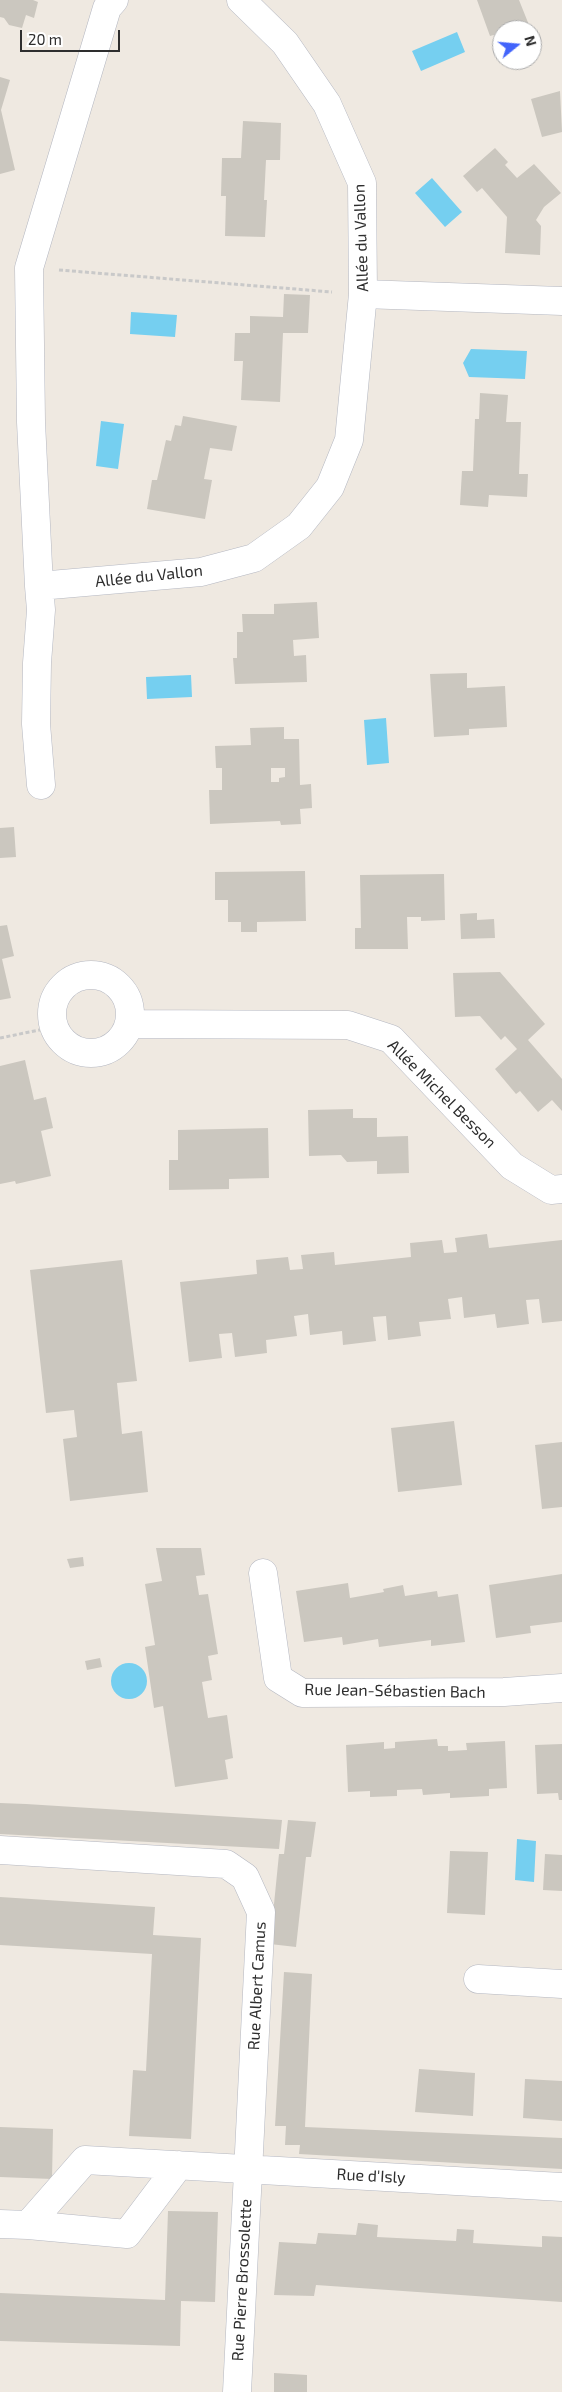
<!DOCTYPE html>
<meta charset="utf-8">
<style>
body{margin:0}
#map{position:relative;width:562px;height:2392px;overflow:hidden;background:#efe9e1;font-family:"Exo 2",sans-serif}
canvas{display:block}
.north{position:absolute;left:492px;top:20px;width:50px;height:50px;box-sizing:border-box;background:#fff;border:1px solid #ababab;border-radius:50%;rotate:73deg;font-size:14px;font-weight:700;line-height:20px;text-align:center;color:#2e2e2e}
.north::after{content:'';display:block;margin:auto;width:18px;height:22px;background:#4264fb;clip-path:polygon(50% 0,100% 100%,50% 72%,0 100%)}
.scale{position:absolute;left:20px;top:30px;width:100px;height:22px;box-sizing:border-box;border:2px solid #2e2e2e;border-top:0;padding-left:6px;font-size:15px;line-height:18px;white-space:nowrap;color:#2e2e2e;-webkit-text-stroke:4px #fff;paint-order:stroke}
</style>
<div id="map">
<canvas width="562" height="2392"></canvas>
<div class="north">N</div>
<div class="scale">20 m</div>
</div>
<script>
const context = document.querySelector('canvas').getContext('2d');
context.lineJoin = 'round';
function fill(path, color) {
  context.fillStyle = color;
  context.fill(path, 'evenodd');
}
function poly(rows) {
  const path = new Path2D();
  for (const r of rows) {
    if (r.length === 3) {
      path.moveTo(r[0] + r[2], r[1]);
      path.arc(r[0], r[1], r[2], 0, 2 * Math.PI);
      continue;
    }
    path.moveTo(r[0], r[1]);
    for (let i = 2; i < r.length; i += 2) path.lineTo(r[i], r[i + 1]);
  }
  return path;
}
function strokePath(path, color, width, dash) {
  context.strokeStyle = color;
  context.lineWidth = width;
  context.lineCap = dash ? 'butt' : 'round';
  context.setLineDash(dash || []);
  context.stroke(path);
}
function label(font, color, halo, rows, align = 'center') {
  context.font = font + ' "Exo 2",sans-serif';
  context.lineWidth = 5;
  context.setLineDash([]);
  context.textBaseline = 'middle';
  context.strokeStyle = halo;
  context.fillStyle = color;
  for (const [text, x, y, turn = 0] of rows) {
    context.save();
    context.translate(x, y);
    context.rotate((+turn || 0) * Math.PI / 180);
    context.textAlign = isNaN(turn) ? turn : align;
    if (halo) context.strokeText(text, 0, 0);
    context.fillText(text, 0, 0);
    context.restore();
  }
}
fill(poly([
 [457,32,465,52,421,71,412,51],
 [432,178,462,212,445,227,415,193],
 [131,312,177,315,175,337,130,334],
 [471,349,527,351,525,379,469,377,463,363],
 [101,421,124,424,118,469,96,466],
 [191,675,192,697,147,699,146,677],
 [386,718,389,763,367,765,364,720],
 [129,1681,18],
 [517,1839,536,1841,534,1882,515,1880]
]), '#75cff0');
fill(poly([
 [0,0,33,0,38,2,34,18,26,15,22,28,9,25,4,18,0,17],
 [477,0,519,0,531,30,502,30,502,47,497,34,490,36],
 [0,77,10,80,1,110,15,170,0,174],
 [560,91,562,132,542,137,531,99],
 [243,121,281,123,280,160,266,160,264,200,267,200,265,237,225,236,226,196,221,196,222,158,241,158],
 [495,148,508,162,505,165,517,178,534,164,561,193,544,207,536,220,541,226,540,255,505,253,507,217,482,188,477,192,463,176],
 [284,294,310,295,308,333,283,333,280,402,241,400,243,361,234,361,235,333,250,333,250,316,283,317],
 [480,393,508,395,506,422,521,422,519,474,528,474,527,497,489,495,488,507,460,505,462,471,473,471,475,419,479,419],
 [183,416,237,426,232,451,210,448,204,479,212,480,205,519,147,509,152,480,157,480,166,440,171,441,175,425,181,426],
 [317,602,319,638,293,640,294,656,306,655,307,682,235,684,233,658,237,658,237,632,243,632,242,614,274,614,274,604],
 [467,673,467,688,505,686,507,727,469,729,469,735,434,737,430,674],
 [284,727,284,739,299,739,300,785,311,784,312,808,300,809,301,824,281,825,280,821,210,824,209,790,222,790,222,768,216,768,215,746,251,745,250,728],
 [271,768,285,768,285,777,279,778,279,782,271,782],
 [14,827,16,857,0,858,0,828],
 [305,871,306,921,257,922,257,932,241,932,241,922,228,922,228,900,215,900,215,872],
 [444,874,445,920,421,921,421,917,407,917,408,949,355,949,355,928,361,928,360,875],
 [477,913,477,920,494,919,495,938,461,939,460,914],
 [7,925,14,956,2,959,11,998,0,1000,0,926],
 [500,972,545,1024,528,1040,562,1079,562,1111,552,1100,538,1112,520,1091,516,1094,495,1069,517,1049,505,1036,501,1040,480,1016,455,1017,453,973],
 [25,1060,34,1100,46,1097,53,1128,41,1131,51,1176,16,1184,15,1181,0,1184,0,1066],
 [353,1109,353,1118,377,1118,377,1137,408,1136,409,1173,377,1174,377,1161,347,1162,341,1155,309,1156,308,1110],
 [268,1128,269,1178,229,1179,229,1189,169,1190,169,1160,178,1160,178,1130],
 [487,1234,489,1248,562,1240,562,1321,542,1323,539,1299,526,1300,529,1324,497,1328,495,1314,464,1318,462,1297,448,1299,451,1319,419,1322,421,1336,388,1340,386,1316,373,1317,376,1341,343,1345,342,1331,310,1335,308,1314,294,1316,297,1336,266,1340,267,1353,235,1357,232,1333,219,1334,222,1358,189,1362,180,1282,257,1274,256,1260,288,1257,290,1270,303,1269,301,1255,334,1252,335,1265,411,1257,410,1243,442,1240,444,1253,457,1252,455,1238],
 [122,1260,137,1381,117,1383,122,1434,142,1431,148,1492,70,1501,63,1439,77,1437,74,1410,46,1413,30,1270],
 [454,1421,462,1485,398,1492,391,1428],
 [562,1442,562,1507,542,1509,535,1445],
 [156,1548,201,1548,205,1575,196,1576,199,1595,208,1594,218,1654,208,1656,212,1680,202,1682,208,1718,227,1715,233,1758,225,1760,228,1779,175,1787,163,1706,154,1708,145,1647,155,1645,145,1584,162,1581],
 [83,1557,84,1566,70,1568,67,1559],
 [562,1574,562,1622,530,1626,531,1633,496,1638,489,1585],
 [348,1583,350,1598,384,1592,383,1589,403,1585,405,1596,437,1591,438,1597,458,1594,465,1642,431,1646,431,1640,379,1647,378,1639,343,1645,342,1637,304,1642,296,1591],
 [100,1658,102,1667,87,1670,85,1661],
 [437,1739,438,1746,448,1746,448,1751,467,1750,466,1743,505,1741,507,1788,489,1789,489,1796,450,1798,450,1793,423,1795,422,1789,397,1790,397,1796,370,1797,370,1791,348,1792,346,1745,384,1742,384,1749,395,1748,395,1742],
 [562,1744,562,1800,559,1800,558,1793,537,1794,535,1745],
 [0,1803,26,1804,282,1820,279,1849,0,1834],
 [288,1820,316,1822,311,1857,306,1857,296,1947,270,1944,279,1854,284,1854],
 [450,1851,488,1852,485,1915,447,1913],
 [545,1854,562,1855,562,1891,543,1890],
 [0,1897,155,1907,153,1935,201,1938,191,2139,129,2136,133,2070,146,2071,152,1954,0,1945],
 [284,1972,312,1974,305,2127,562,2138,562,2169,299,2154,300,2145,285,2145,286,2126,275,2126],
 [419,2069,475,2073,473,2116,415,2112],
 [525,2079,562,2081,562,2121,523,2118],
 [0,2127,53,2129,52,2179,0,2177],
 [168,2211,218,2212,215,2302,181,2301,180,2346,0,2341,0,2293,165,2300],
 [358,2223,378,2225,377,2237,456,2241,457,2229,474,2230,473,2243,542,2247,542,2236,562,2237,562,2302,316,2285,314,2296,274,2295,279,2242,316,2244,318,2233,356,2235],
 [274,2373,307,2375,307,2392,274,2392]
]), '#cbc7bf');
const street = poly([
 [114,0,107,8,29,268,31,422,39,586,201,572,254,558,299,526,330,487,349,440,363,294,362,183,327,104,285,43,241,0],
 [363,294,562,301],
 [39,586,41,610,37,663,36,724,41,785],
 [91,1014,39],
 [129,1024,348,1025,391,1039,512,1166,551,1190,562,1189],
 [263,1573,278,1678,302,1693,504,1692,562,1688],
 [0,1850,226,1864,245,1877,261,1912,237,2392],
 [478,1979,562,1984],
 [0,2224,28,2225,85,2160,562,2187],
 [28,2225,127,2234,179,2165]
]);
strokePath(street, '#b4b7c1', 29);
strokePath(poly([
 [59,270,332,292],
 [0,1038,54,1027]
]), '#c9c9c9', 3, [4, 2.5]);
strokePath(street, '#fff', 28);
label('16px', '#2e2e2e', '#fff', [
 ["Allée du Vallon",361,238,-92],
 ["Allée du Vallon",149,576,-6],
 ["Allée Michel Besson",442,1094,45],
 ["Rue Jean-Sébastien Bach",395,1691,1],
 ["Rue Albert Camus",257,1986,-87],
 ["Rue d'Isly",371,2176,3],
 ["Rue Pierre Brossolette",242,2280,-87]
]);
</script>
